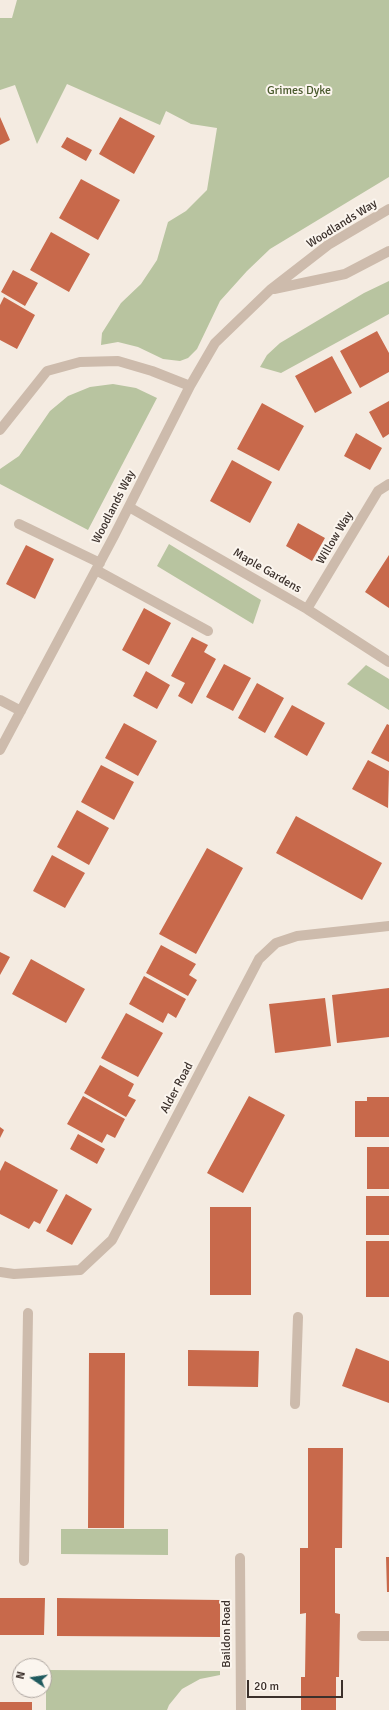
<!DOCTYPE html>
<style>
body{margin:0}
#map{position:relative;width:389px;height:1710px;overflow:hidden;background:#f4ebe1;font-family:Signika,sans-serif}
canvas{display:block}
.north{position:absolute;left:12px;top:1658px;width:40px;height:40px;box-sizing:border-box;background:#fbf5ee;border:1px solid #aea6a0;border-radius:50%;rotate:283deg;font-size:11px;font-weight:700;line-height:16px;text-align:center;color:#3b302b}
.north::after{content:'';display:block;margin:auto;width:14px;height:18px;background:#1f5a5e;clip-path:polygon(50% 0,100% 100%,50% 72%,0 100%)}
.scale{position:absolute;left:247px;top:1680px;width:96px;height:18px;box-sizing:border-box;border:2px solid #3b302b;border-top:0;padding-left:5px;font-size:12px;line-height:14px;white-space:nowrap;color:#3b302b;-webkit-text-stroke:3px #fbf5ee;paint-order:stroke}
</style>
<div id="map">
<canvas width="389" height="1710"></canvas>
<div class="north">N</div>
<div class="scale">20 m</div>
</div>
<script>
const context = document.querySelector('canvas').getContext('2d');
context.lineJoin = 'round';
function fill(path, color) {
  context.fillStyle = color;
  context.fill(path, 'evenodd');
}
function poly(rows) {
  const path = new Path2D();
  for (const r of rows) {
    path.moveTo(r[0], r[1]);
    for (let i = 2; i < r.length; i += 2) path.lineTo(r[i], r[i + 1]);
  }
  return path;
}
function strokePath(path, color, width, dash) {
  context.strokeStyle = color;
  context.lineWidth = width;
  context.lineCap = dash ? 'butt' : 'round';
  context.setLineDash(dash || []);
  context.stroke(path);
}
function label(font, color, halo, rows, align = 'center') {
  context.font = font + ' Signika,sans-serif';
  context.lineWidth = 4;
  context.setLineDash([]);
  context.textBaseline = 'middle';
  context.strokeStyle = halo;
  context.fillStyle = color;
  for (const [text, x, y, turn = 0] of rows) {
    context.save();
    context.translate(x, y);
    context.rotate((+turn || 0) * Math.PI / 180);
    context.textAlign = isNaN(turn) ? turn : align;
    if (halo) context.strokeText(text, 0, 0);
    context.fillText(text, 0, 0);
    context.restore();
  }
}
fill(poly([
 [17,0,389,0,389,177,270,249,247,271,220,301,197,349,188,358,180,361,163,359,138,347,118,342,101,345,102,333,121,303,141,284,157,260,168,222,186,211,207,190,217,128,191,124,166,111,160,125,67,84,37,144,15,85,0,90,0,18,12,18],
 [389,281,389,314,281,373,260,367,267,355,280,343,364,293],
 [113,384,136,388,157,398,88,530,0,484,0,469,19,456,50,411,68,396,90,387],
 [169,544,261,600,253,624,157,566],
 [366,665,389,679,389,710,347,684],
 [61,1529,168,1529,168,1555,61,1554],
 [46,1670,220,1671,220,1675,200,1679,182,1689,169,1705,167,1710,46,1710]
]), '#b8c4a0');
fill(poly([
 [0,117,10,140,0,145],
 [120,117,155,136,134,174,99,154],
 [67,137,92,150,86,161,61,147],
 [81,179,120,200,98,240,59,218],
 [51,232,90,254,69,292,30,270],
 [13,270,38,283,25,306,1,292],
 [4,297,35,315,17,349,0,340,0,305],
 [377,331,389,353,389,372,360,388,340,351],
 [332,356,352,393,315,413,295,376],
 [389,401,389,434,383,438,369,412],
 [262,403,304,426,279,471,237,449],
 [356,433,382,448,370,470,344,456],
 [232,460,272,482,250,523,210,501],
 [298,523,325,538,312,561,286,546],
 [26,545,54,559,35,599,6,584],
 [389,555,389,608,365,592],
 [144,608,171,623,149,665,122,650],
 [192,637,208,645,204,652,216,659,192,704,178,696,185,683,171,676],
 [224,664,251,678,233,711,206,697],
 [146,671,170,685,157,709,133,696],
 [257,683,284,698,265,733,238,718],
 [292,705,325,723,307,756,274,737],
 [124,723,157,741,138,776,105,758],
 [387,724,389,725,389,762,371,753],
 [368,760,389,771,388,808,352,789],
 [101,765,134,782,114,820,81,802],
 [77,810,109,828,89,865,57,847],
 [296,816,382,863,362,900,276,853],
 [207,848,243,868,196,954,159,934],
 [52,855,85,873,65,908,33,891],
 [161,945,196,964,189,975,197,980,188,996,146,973],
 [0,952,10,957,0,975],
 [31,959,85,989,66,1023,12,994],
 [144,976,186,999,176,1018,168,1013,163,1023,129,1004],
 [389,988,389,1037,337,1043,332,995],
 [325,998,331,1046,275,1053,269,1004],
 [126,1013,163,1033,138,1077,101,1058],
 [100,1065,134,1084,128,1096,136,1100,126,1117,84,1093],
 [83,1096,125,1119,115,1138,107,1134,102,1143,67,1124],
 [249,1096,285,1115,243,1193,207,1173],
 [367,1097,389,1097,389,1137,355,1137,355,1101,367,1101],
 [0,1127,4,1130,0,1138],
 [78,1134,105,1149,97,1164,70,1149],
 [367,1147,389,1147,389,1189,367,1189],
 [5,1161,58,1190,40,1224,34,1221,29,1229,0,1214,0,1171],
 [66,1194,92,1209,72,1245,46,1231],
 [366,1196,389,1196,389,1235,366,1235],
 [210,1207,251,1207,251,1295,210,1295],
 [366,1241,389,1241,389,1297,366,1297],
 [356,1348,389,1361,389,1403,342,1386],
 [188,1350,259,1351,258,1387,188,1386],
 [89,1353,125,1353,124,1528,88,1528],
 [308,1448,343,1448,342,1548,335,1548,335,1613,340,1614,339,1677,336,1677,336,1710,301,1710,301,1677,305,1677,306,1613,300,1614,300,1548,308,1548],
 [386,1557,389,1557,389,1592,387,1592],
 [0,1598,45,1598,44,1635,0,1635],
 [57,1598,220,1600,220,1637,57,1636],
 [0,1702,32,1702,32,1710,0,1710]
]), '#c8694b');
strokePath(poly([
 [274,289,345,274,389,251],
 [0,430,47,371,80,362,118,361,152,371,190,386],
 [129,507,307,609,389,662],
 [19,524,100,563],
 [96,570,208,631],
 [307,609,378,491,389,484],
 [0,700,21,711],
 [0,750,114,536,190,386,215,343,270,290,328,245,389,209],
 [0,1272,14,1274,80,1270,112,1240,259,959,276,943,297,936,389,926],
 [295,1404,298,1317],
 [240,1558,241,1710],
 [24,1561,28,1313],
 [362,1636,389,1636]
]), '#cdbbac', 10);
label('12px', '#4a5a2e', '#fbf5ee', [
 ["Grimes Dyke",299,91]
]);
label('12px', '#3b302b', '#fbf5ee', [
 ["Woodlands Way",342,224,-32],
 ["Woodlands Way",114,507,-63],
 ["Willow Way",335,538,-59],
 ["Maple Gardens",267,571,30],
 ["Alder Road",177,1088,-62],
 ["Baildon Road",227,1634,-90]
]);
</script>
